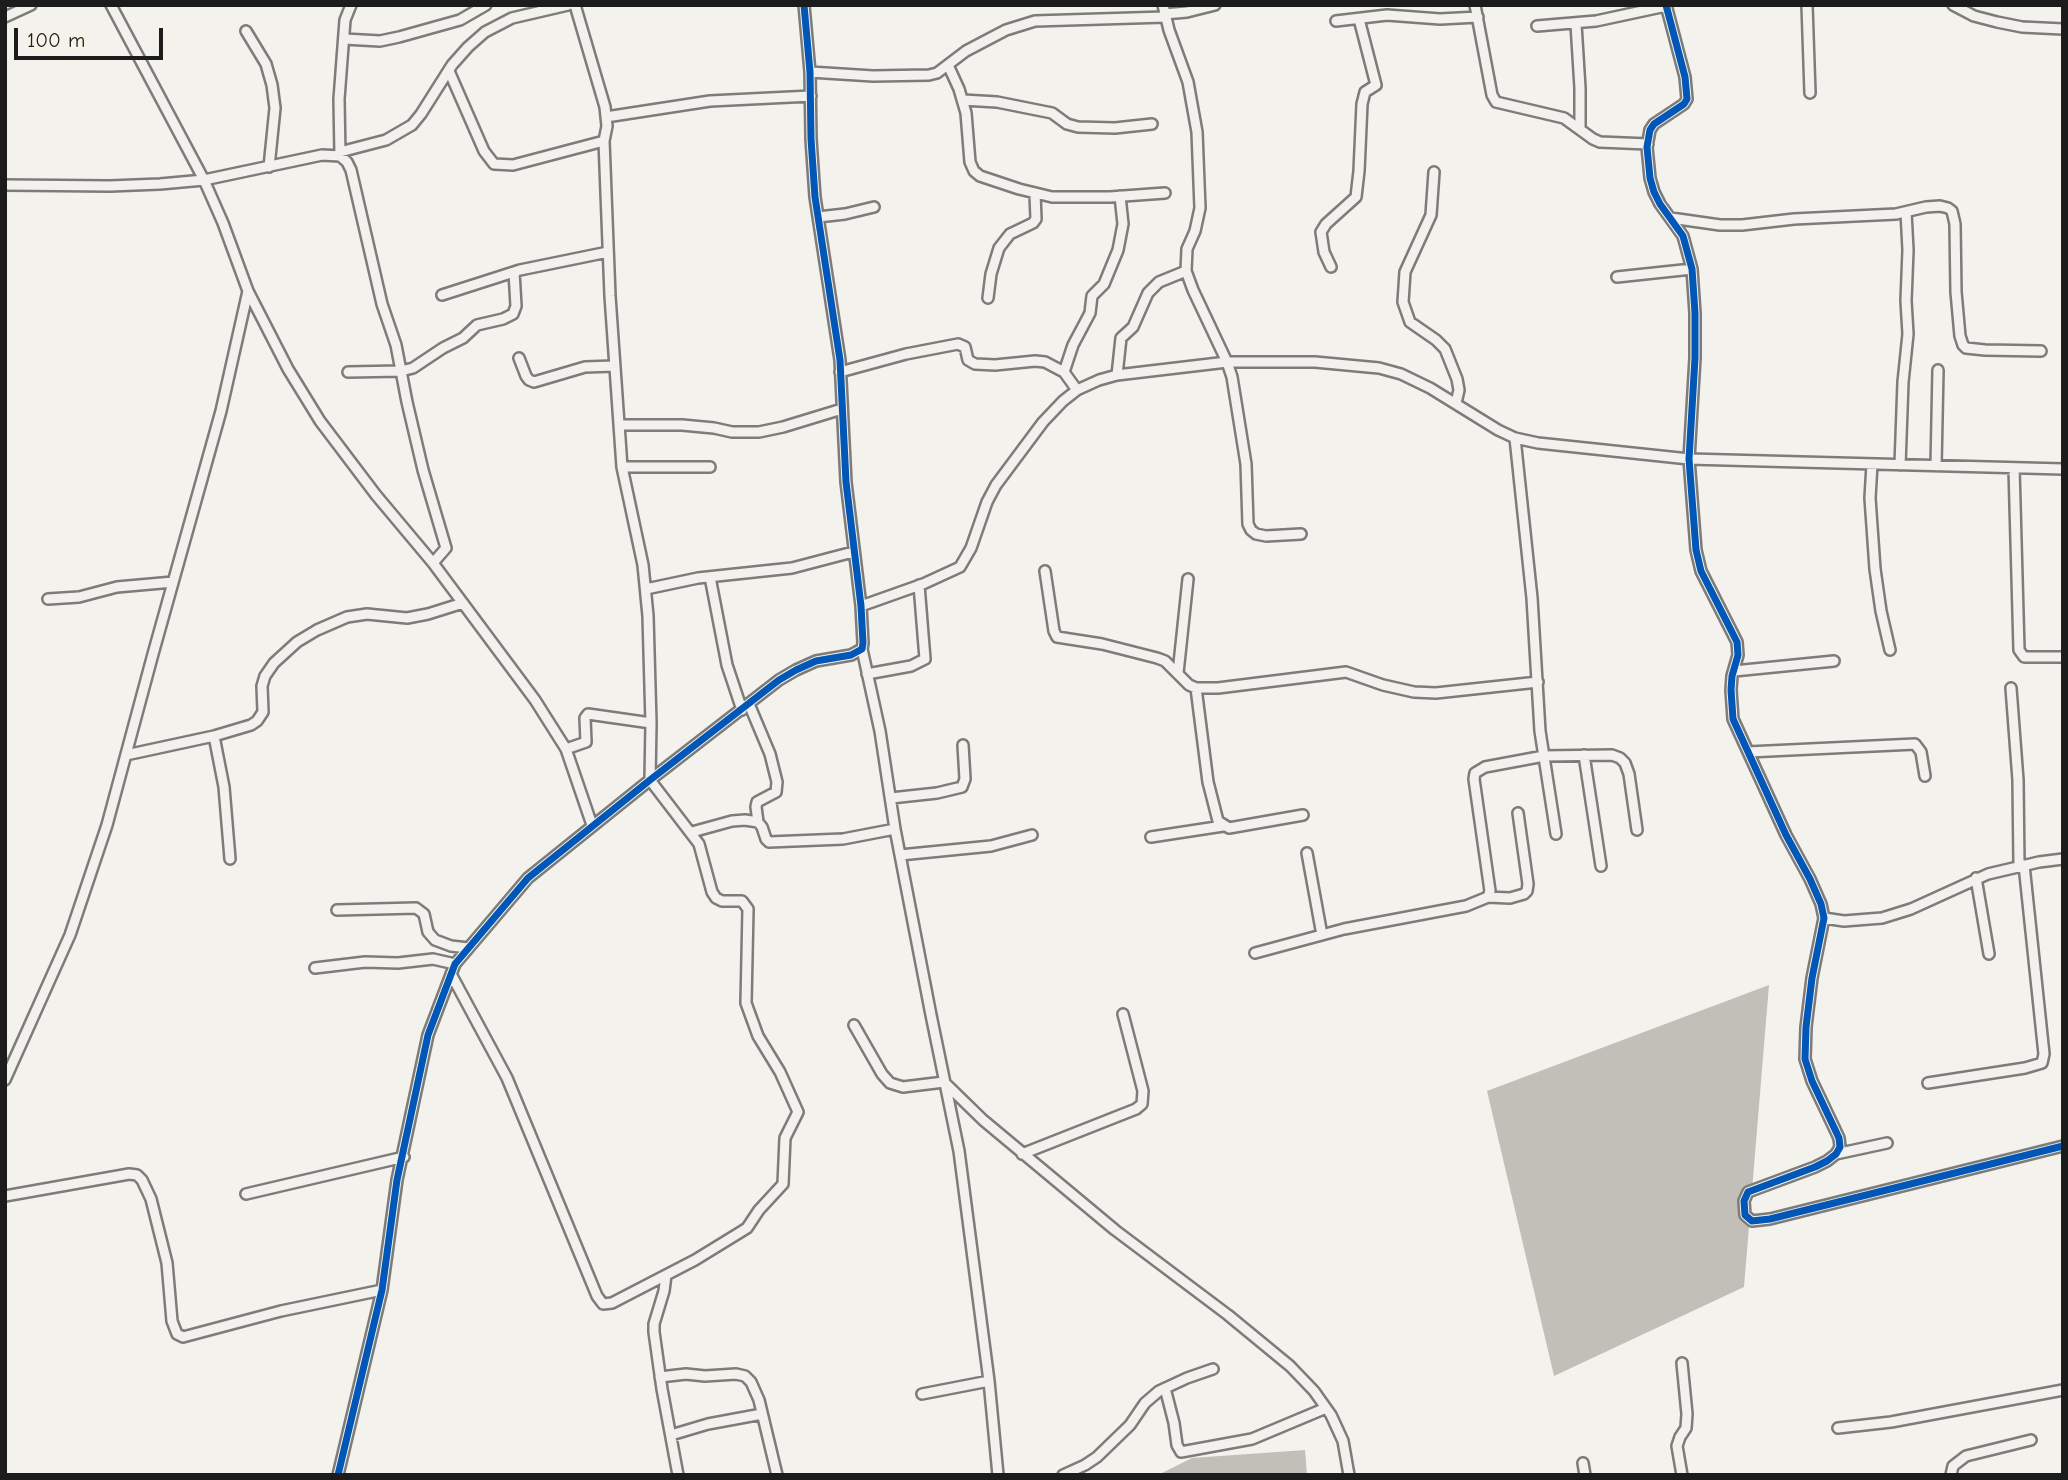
<!DOCTYPE html>
<style>
body{margin:0}
#map{position:relative;width:2068px;height:1480px;overflow:hidden;background:#f4f2ec;font-family:"Comic Neue",sans-serif}
canvas{display:block}
.frame{position:absolute;inset:0;border:7px solid #1c1c1c;pointer-events:none}
.scale{position:absolute;left:14px;top:28px;width:149px;height:32px;box-sizing:border-box;border:4px solid #1c1c1c;border-top:0;padding-left:9px;font-size:21px;line-height:24px;white-space:nowrap;color:#1c1c1c;-webkit-text-stroke:5px #f7f3e8;paint-order:stroke}
</style>
<div id="map">
<canvas width="2068" height="1480"></canvas>
<div class="frame"></div>
<div class="scale">100 m</div>
</div>
<script>
const context = document.querySelector('canvas').getContext('2d');
context.lineJoin = 'round';
function fill(path, color) {
  context.fillStyle = color;
  context.fill(path, 'evenodd');
}
function poly(rows) {
  const path = new Path2D();
  for (const r of rows) {
    path.moveTo(r[0], r[1]);
    for (let i = 2; i < r.length; i += 2) path.lineTo(r[i], r[i + 1]);
  }
  return path;
}
function strokePath(path, color, width, dash) {
  context.strokeStyle = color;
  context.lineWidth = width;
  context.lineCap = dash ? 'butt' : 'round';
  context.setLineDash(dash || []);
  context.stroke(path);
}
fill(poly([
 [1769,985,1744,1287,1554,1376,1487,1091],
 [1305,1450,1307,1475,1158,1475,1192,1458]
]), '#c2bfb8');
const minor = poly([
 [111,5,204,180,223,223,248,291,288,369,320,421,376,495,433,563,535,700,566,749,592,825],
 [1163,5,1169,30,1188,82,1197,132,1200,208,1195,231,1187,249,1186,271,1193,290,1227,362,1232,377,1246,464,1248,524,1251,530,1256,534,1266,536,1301,534],
 [1475,5,1492,95,1496,102,1564,118,1593,139,1600,142,1648,144],
 [1666,5,1685,77,1687,99,1684,104,1654,124,1650,130,1647,147,1650,178,1654,192,1660,204,1683,236,1692,269,1695,313,1695,358,1689,459,1696,550,1701,571,1737,642,1738,655,1732,676,1731,690,1733,719,1786,835,1810,879,1821,904,1824,918,1812,978,1806,1027,1805,1059,1812,1081,1839,1138,1840,1147,1836,1154,1827,1161,1815,1167,1748,1192,1744,1201,1745,1215,1752,1221,1770,1219,2063,1146],
 [1807,5,1810,93],
 [1953,5,1974,16,1997,22,2022,27,2063,29],
 [1164,14,1187,12,1215,5],
 [5,17,31,5],
 [1336,21,1387,15,1440,19,1478,17],
 [1576,24,1580,88,1580,129],
 [1537,26,1596,21,1666,6],
 [246,31,266,64,272,85,275,108,269,167],
 [344,39,380,41,399,37,460,20,486,5],
 [948,65,959,89,966,113,970,162,974,171,980,176,1019,189,1052,197,1110,197,1165,193],
 [449,71,484,151,494,164,513,165,604,141,607,126,605,107,575,5],
 [810,72,873,76,929,75,937,73,966,51,985,41,1006,30,1035,21,1165,17],
 [963,100,997,102,1052,113,1067,124,1078,127,1115,128,1152,124],
 [606,117,710,101,811,96],
 [340,152,386,140,412,125,421,114,452,65,468,47,485,32,512,18,568,5],
 [340,156,339,99,345,20,351,5],
 [1434,172,1431,215,1405,272,1403,302,1410,322,1436,340,1445,349,1457,379,1459,390,1456,403],
 [5,185,110,186,160,184,204,180,322,155,340,156,347,162,351,170,382,304,396,345,407,402,423,470,446,548,433,563],
 [818,217,845,214,874,207],
 [1671,218,1720,225,1742,225,1794,219,1896,214,1926,207,1940,206,1948,208,1952,211,1955,224,1956,292,1960,336,1963,345,1966,348,1985,350,2041,351],
 [1331,267,1324,252,1321,232,1326,224,1356,197,1359,171,1362,104,1365,92,1376,85,1359,19],
 [1617,277,1692,269],
 [442,295,520,270,608,252],
 [988,298,991,274,999,248,1010,234,1033,223,1036,219,1035,194],
 [519,358,526,376,529,380,534,382,585,367,614,366],
 [348,372,401,371,413,368,443,348,463,338,477,325,503,319,513,314,516,306,514,272],
 [840,372,906,354,958,344,965,347,968,360,975,364,995,365,1035,361,1045,362,1064,372,1077,390],
 [1064,372,1073,345,1090,313,1092,296,1104,284,1118,250,1123,224,1120,196],
 [1117,375,1121,338,1133,327,1148,293,1159,282,1186,271],
 [619,425,682,425,714,428,732,432,759,432,783,427,842,409],
 [1515,438,1532,598,1540,731,1556,834],
 [1872,464,1870,498,1875,569,1881,611,1890,650],
 [1900,465,1903,382,1908,334,1906,301,1908,250,1906,212],
 [1936,466,1938,370],
 [622,467,710,467],
 [2014,468,2019,650,2024,657,2063,657],
 [1045,571,1054,631,1057,637,1102,644,1157,658,1165,661,1189,685,1196,688,1218,688,1346,672,1383,685,1414,692,1436,693,1538,682],
 [710,577,727,665,742,710],
 [646,589,698,578,792,568,853,552],
 [48,599,79,597,117,587,173,582],
 [861,606,923,584,960,567,971,548,987,502,996,485,1043,422,1063,401,1077,390,1099,380,1117,375,1227,362,1315,362,1379,368,1401,374,1430,388,1498,430,1515,438,1538,443,1689,459,2063,469],
 [862,649,880,731,895,829,931,1015,959,1151,989,1381,998,1475],
 [1734,671,1834,661],
 [1178,673,1188,579],
 [867,674,911,666,925,659,919,585],
 [1196,688,1208,782,1218,821,1229,828,1303,815],
 [2011,688,2018,780,2019,866],
 [749,704,770,754,777,782,776,792,757,802,756,807,758,822],
 [214,736,251,725,257,721,263,712,262,686,265,676,274,663,297,642,317,630,347,617,367,614,407,618,428,614,463,603],
 [566,749,586,742,585,718,588,714,651,723],
 [1748,752,1915,744,1921,752,1925,776],
 [126,755,214,736,224,787,230,859],
 [1584,755,1601,866],
 [891,798,937,793,962,787,965,779,963,745],
 [692,832,732,821,745,820,758,822,762,827,766,839,769,842,843,839,895,829],
 [1151,837,1223,826],
 [1307,853,1322,935],
 [900,855,991,846,1032,835],
 [1976,878,1989,954],
 [1488,897,1510,898,1524,894,1527,891,1528,884,1518,813],
 [337,910,416,908,424,914,428,932,435,940,451,946,468,948],
 [1824,918,1844,921,1882,918,1911,909,1988,874,2039,862,2063,859],
 [1255,953,1344,929,1466,906,1488,897,1490,891,1474,779,1475,773,1485,767,1544,756,1612,755,1620,758,1625,763,1629,774,1637,830],
 [315,968,365,962,398,963,433,959,455,964],
 [451,974,507,1078,597,1296,603,1304,612,1303,695,1260,739,1233,747,1228,759,1210,783,1184,785,1138,798,1112,780,1072,758,1036,746,1003,748,909,742,901,722,901,716,898,712,892,699,844,650,780,651,723,648,616,643,565,622,467,610,296,604,141],
 [854,1025,882,1074,890,1083,903,1087,944,1082,983,1120,1115,1230,1228,1315,1290,1366,1314,1391,1331,1415,1343,1441,1349,1475],
 [5,1080,70,935,107,825,153,654,221,411,248,291],
 [1928,1083,2025,1068,2042,1063,2044,1054,2024,865],
 [1022,1154,1136,1109,1142,1104,1143,1091,1123,1014],
 [1836,1154,1887,1143],
 [246,1194,404,1157],
 [5,1196,129,1174,137,1175,142,1180,151,1199,167,1263,172,1321,177,1334,183,1337,281,1311,382,1290],
 [666,1275,664,1291,654,1324,654,1332,662,1389,678,1475],
 [660,1377,686,1374,705,1376,736,1374,745,1376,751,1382,759,1400,777,1475],
 [1165,1388,1174,1423,1177,1445,1181,1452,1252,1439,1326,1408],
 [922,1394,989,1381],
 [1838,1428,1891,1422,2063,1390],
 [671,1435,708,1424,762,1414],
 [1583,1463,1585,1475],
 [338,1475,382,1290,397,1180,428,1035,455,964,528,878,650,780,779,680,796,670,816,661,851,655,862,649,863,643,861,606,846,482,840,360,815,197,811,139,810,72,804,5],
 [1063,1475,1085,1465,1097,1457,1130,1425,1145,1403,1159,1391,1187,1378,1213,1369],
 [1682,1475,1677,1446,1680,1437,1686,1428,1687,1414,1682,1363],
 [1951,1475,1953,1466,1966,1456,2031,1440]
]);
strokePath(minor, '#7d7c7a', 14);
strokePath(minor, '#f2f1ed', 9);
strokePath(poly([
 [1666,5,1685,77,1687,99,1684,104,1654,124,1650,130,1647,147,1650,178,1654,192,1660,204,1683,236,1692,269,1695,313,1695,358,1689,459,1696,550,1701,571,1737,642,1738,655,1732,676,1731,690,1733,719,1786,835,1810,879,1821,904,1824,918,1812,978,1806,1027,1805,1059,1812,1081,1839,1138,1840,1147,1836,1154,1827,1161,1815,1167,1748,1192,1744,1201,1745,1215,1752,1221,1770,1219,2063,1146],
 [338,1475,382,1290,397,1180,428,1035,455,964,528,878,650,780,779,680,796,670,816,661,851,655,862,649,863,643,861,606,846,482,840,360,815,197,811,139,810,72,804,5]
]), '#0057b8', 7);
</script>
